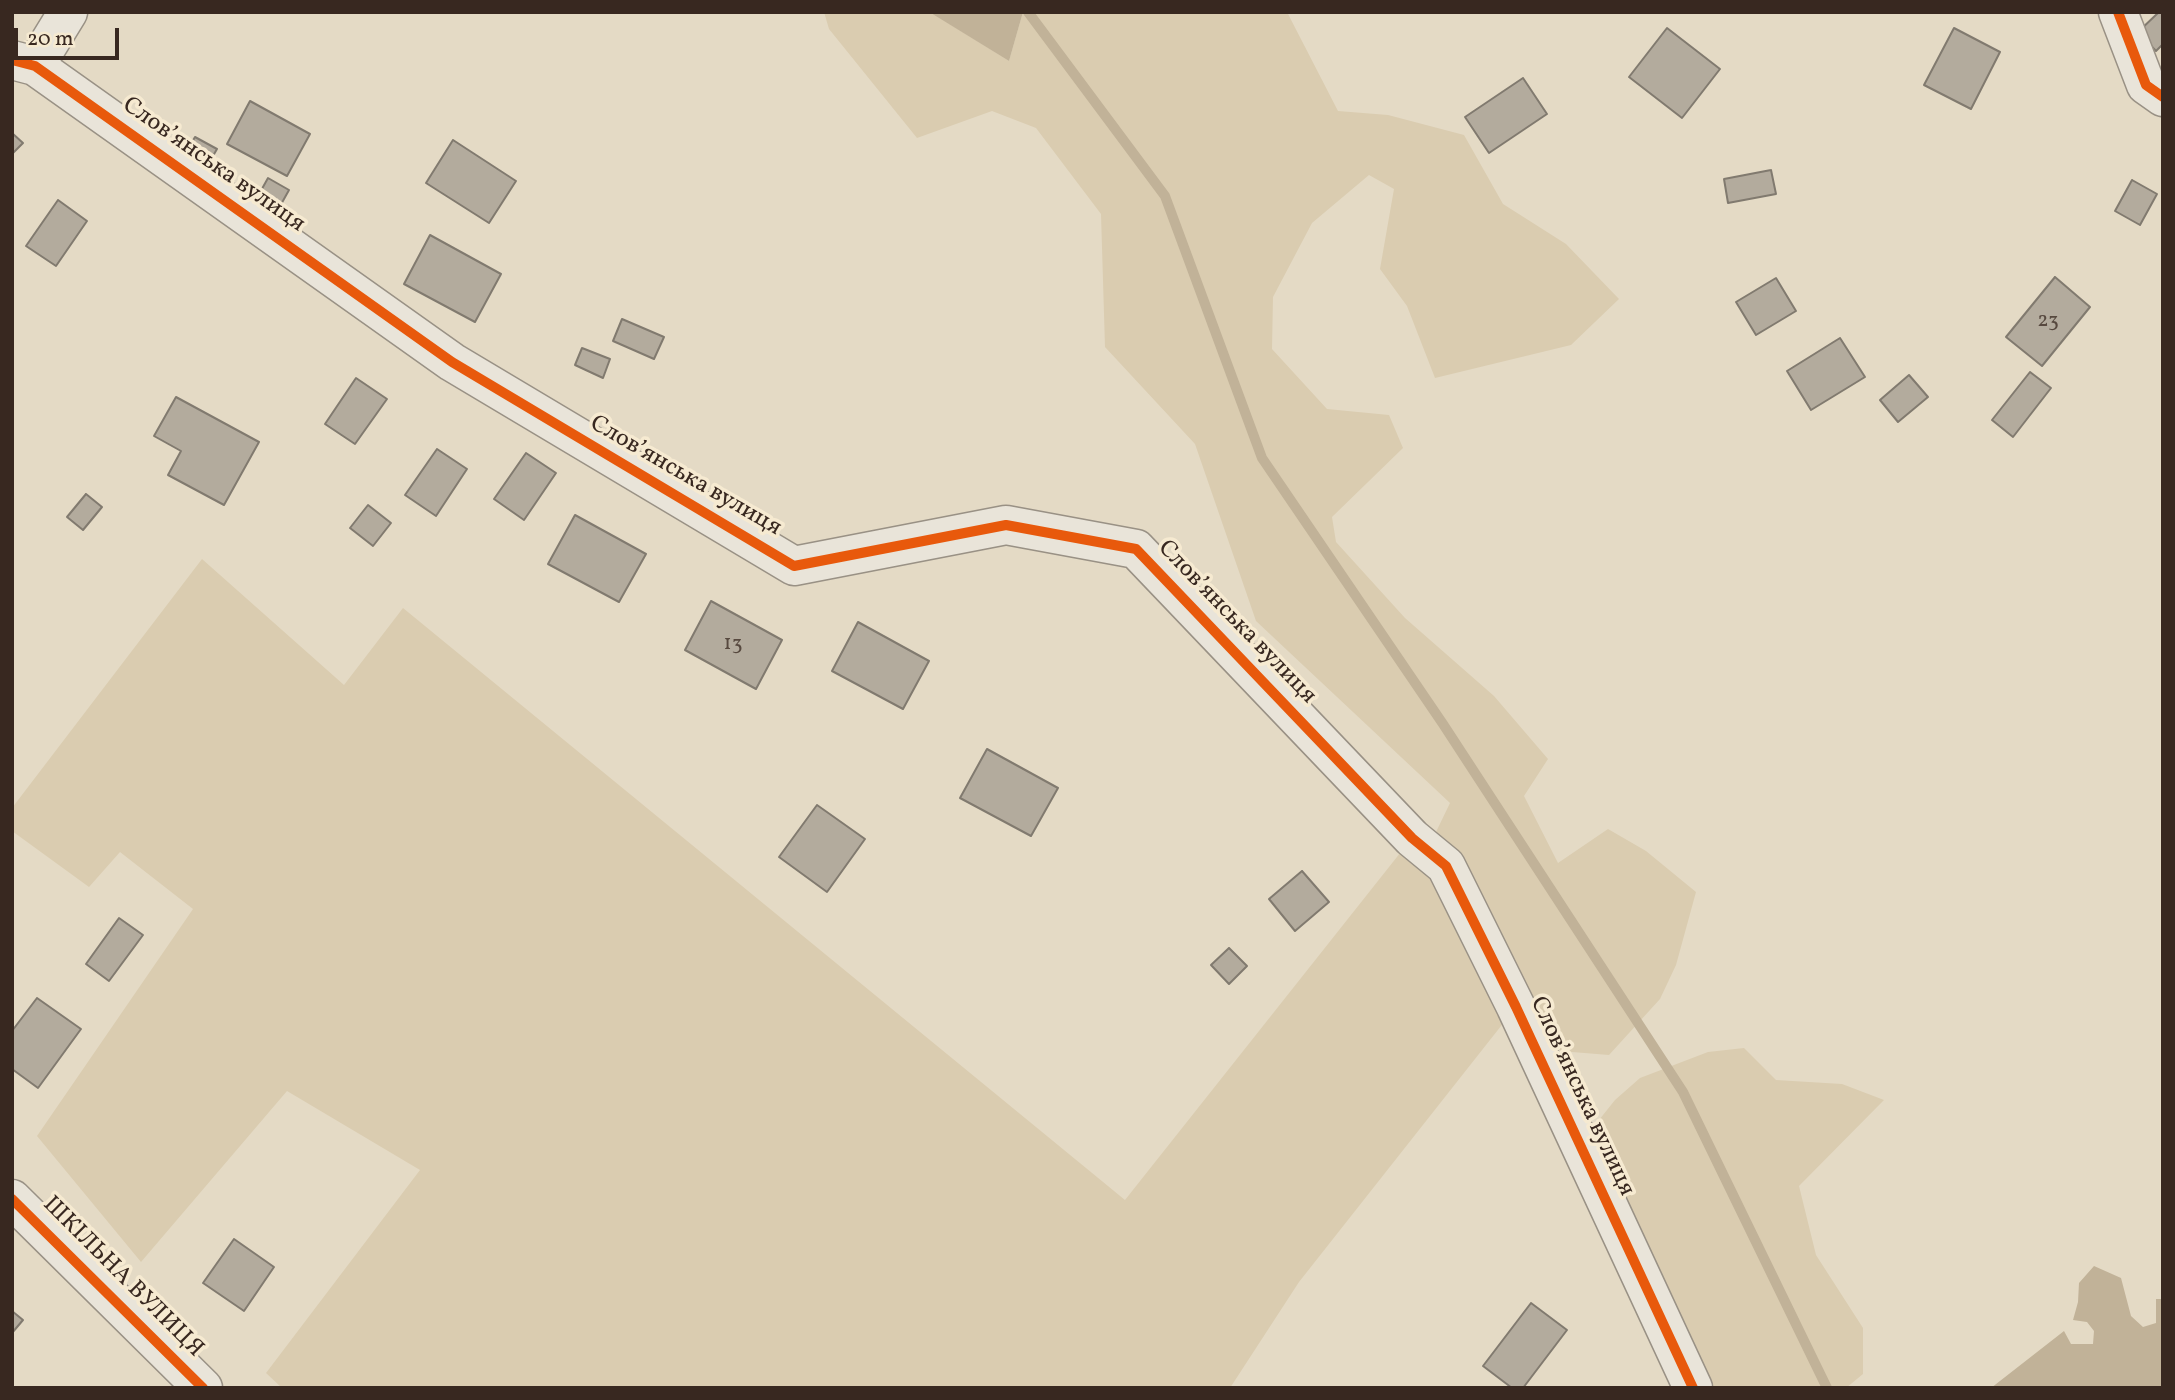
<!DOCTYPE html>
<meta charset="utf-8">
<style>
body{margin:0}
#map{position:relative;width:2175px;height:1400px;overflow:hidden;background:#e4dac5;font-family:Vollkorn,serif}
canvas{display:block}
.frame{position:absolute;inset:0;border:14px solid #382820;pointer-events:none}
.scale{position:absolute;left:14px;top:28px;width:105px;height:32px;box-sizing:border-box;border:4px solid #382820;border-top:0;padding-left:9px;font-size:21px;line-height:24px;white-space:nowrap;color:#382820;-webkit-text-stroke:5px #f6ead1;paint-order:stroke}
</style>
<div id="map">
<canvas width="2175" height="1400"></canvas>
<div class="frame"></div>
<div class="scale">20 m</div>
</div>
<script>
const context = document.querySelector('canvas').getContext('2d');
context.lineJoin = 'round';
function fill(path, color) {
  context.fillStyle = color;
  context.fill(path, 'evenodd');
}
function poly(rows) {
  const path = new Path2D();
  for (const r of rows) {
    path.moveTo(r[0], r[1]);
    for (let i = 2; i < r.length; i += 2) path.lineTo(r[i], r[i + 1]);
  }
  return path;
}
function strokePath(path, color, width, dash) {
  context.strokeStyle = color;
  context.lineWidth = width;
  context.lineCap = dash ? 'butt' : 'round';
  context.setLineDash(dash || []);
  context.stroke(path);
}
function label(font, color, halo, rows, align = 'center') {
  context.font = font + ' Vollkorn,serif';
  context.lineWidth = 7;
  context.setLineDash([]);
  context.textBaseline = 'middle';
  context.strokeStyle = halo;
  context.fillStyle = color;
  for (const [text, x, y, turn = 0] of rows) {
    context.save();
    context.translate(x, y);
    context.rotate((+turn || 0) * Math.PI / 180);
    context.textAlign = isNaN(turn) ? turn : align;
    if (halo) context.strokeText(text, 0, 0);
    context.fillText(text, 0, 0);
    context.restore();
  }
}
fill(poly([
 [824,12,931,12,1009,61,1023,12,1287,12,1338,111,1388,115,1464,135,1503,204,1566,244,1619,299,1571,345,1435,378,1407,306,1380,269,1394,189,1369,175,1312,223,1273,297,1272,349,1327,409,1389,415,1403,448,1332,517,1336,542,1405,618,1494,696,1548,759,1524,796,1558,863,1608,829,1646,851,1696,892,1676,965,1660,999,1609,1055,1560,1051,1436,832,1450,803,1256,621,1195,444,1105,347,1101,214,1036,128,992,111,917,138,829,29],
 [202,559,344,685,403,608,1125,1200,1412,838,1516,1007,1299,1282,1230,1388,282,1388,266,1373,420,1170,287,1091,141,1262,37,1136,193,909,120,852,89,887,12,831,12,808],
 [1744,1048,1776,1080,1842,1084,1884,1100,1799,1186,1816,1255,1863,1328,1863,1374,1846,1388,1706,1388,1587,1135,1615,1100,1640,1078,1708,1052]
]), '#daccb0');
fill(poly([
 [931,12,1023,12,1009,61,931,13],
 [2094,1266,2121,1278,2131,1316,2143,1327,2156,1323,2156,1299,2163,1299,2163,1388,1991,1388,2064,1331,2071,1344,2093,1344,2094,1331,2087,1322,2073,1320,2078,1302,2079,1283]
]), '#c1b298');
strokePath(poly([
 [1028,12,1165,196,1262,458,1443,724,1683,1092,1827,1388]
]), '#c1b298', 10);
const building = poly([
 [2159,12,2163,12,2163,44,2156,51,2138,32,2159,12],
 [1667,28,1720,69,1682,118,1629,77,1667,28],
 [1954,28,2000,52,1971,109,1924,85,1954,28],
 [1523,78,1547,114,1489,153,1465,117,1523,78],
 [250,101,310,134,287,176,227,144,250,101],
 [12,133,23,143,12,154,12,133],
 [195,137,217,149,206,168,184,156,195,137],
 [453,140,516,181,489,223,426,183,453,140],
 [1771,170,1776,194,1728,203,1724,179,1771,170],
 [268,178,289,190,279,208,258,196,268,178],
 [2132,180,2157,194,2140,225,2115,211,2132,180],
 [58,200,87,221,56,266,26,246,58,200],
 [430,235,501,274,475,322,404,284,430,235],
 [2055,277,2090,307,2042,366,2006,337,2055,277],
 [1776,278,1796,311,1756,335,1736,302,1776,278],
 [622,319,664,337,654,359,613,341,622,319],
 [1840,338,1865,377,1811,410,1787,371,1840,338],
 [582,348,610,359,603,378,575,365,582,348],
 [2030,372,2051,388,2013,437,1992,420,2030,372],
 [1909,375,1928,397,1898,422,1880,400,1909,375],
 [356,378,387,399,355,444,325,424,356,378],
 [176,397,259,442,224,505,168,475,181,451,154,436,176,397],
 [437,449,467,469,436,516,405,495,437,449],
 [526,453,556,473,524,520,494,499,526,453],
 [86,494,102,507,83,530,67,517,86,494],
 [368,505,391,523,373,546,350,528,368,505],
 [575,515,646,554,619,602,548,564,575,515],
 [711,601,782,640,756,689,685,650,711,601],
 [858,622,929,661,903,709,832,671,858,622],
 [987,749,1058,788,1031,836,960,798,987,749],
 [817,805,865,839,827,892,779,857,817,805],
 [1302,871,1329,902,1295,931,1269,899,1302,871],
 [119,918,143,935,109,981,86,964,119,918],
 [1229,948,1247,966,1229,984,1211,965,1229,948],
 [37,998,81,1029,38,1088,12,1069,12,1031,37,998],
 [234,1239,274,1267,244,1311,203,1283,234,1239],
 [1531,1303,1567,1330,1523,1388,1512,1388,1483,1366,1531,1303],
 [12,1311,23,1320,12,1333,12,1311]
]);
fill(building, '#b3ab9d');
strokePath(building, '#817a6f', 2);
const minor = poly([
 [12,60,35,66,452,362,794,566,1006,525,1136,549,1412,838,1446,866,1516,1007,1693,1388],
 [35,66,68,12],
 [12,1199,203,1388]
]);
const tertiary = poly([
 [2118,12,2146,85,2163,97]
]);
strokePath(minor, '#999185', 41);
strokePath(tertiary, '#999185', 41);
strokePath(minor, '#e9e4d9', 38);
strokePath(tertiary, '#e9e4d9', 38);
strokePath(poly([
 [2118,12,2146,85,2163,97],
 [12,60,35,66,452,362,794,566,1006,525,1136,549,1412,838,1446,866,1516,1007,1693,1388],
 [12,1199,203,1388]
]), '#e8590c', 10);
label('21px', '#57493f', null, [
 ["23",2048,322],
 ["13",733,645]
]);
label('24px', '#382820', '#f6ead1', [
 ["Словʼянська вулиця",213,166,35],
 ["Словʼянська вулиця",685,477,30],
 ["Словʼянська вулиця",1236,623,46],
 ["Словʼянська вулиця",1581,1097,65],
 ["ШКІЛЬНА ВУЛИЦЯ",122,1278,45]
]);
</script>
